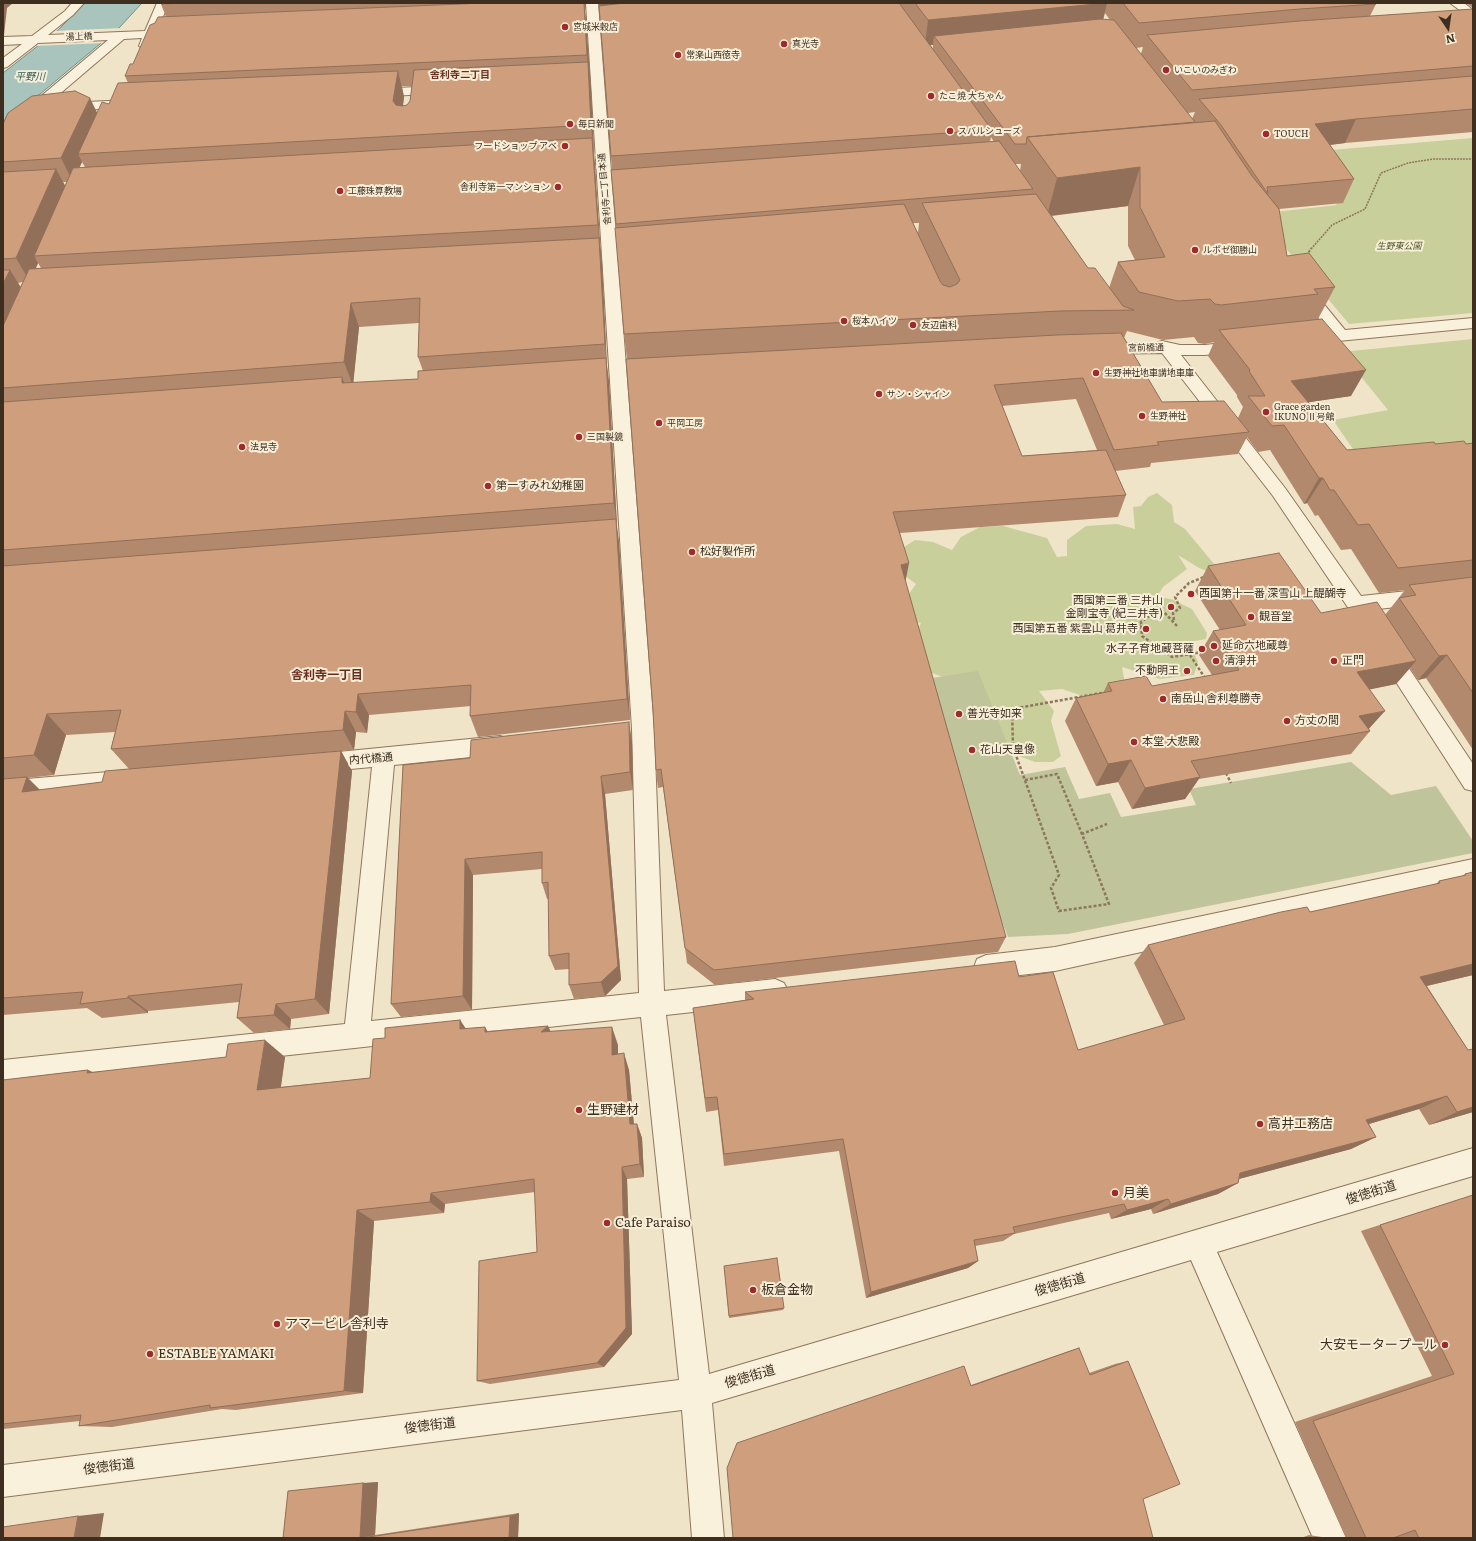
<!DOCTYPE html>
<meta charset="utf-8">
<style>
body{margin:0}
#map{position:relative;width:1476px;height:1541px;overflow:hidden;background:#f0e4c8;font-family:Literata,serif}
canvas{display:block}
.frame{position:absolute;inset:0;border:4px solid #3d2e20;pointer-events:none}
.north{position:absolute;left:1428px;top:8px;width:40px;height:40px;-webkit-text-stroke:3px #f7eed8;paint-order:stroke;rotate:167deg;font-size:11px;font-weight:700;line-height:16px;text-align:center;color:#3d2e20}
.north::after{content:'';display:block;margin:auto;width:14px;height:18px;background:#3d2e20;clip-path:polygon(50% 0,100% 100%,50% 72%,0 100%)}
</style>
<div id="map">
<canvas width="1476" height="1541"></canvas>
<div class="frame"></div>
<div class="north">N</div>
</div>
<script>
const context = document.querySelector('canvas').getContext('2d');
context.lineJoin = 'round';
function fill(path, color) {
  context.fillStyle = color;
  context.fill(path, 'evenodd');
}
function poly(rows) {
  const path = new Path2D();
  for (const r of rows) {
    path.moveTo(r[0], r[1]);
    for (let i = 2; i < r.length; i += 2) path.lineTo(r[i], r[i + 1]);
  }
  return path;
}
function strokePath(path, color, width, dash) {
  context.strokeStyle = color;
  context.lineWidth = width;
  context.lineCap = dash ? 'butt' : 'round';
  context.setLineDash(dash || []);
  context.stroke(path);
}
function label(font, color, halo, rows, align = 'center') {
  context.font = font + ' Literata,"Noto Sans JP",serif';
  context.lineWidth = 4;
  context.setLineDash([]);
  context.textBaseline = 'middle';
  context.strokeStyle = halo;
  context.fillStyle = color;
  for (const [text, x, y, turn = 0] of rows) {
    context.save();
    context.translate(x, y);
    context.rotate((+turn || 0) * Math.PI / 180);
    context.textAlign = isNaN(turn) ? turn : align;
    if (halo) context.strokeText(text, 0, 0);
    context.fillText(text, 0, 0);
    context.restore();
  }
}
fill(poly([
 [1473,138,1473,313,1349,324,1257,214,1337,205,1310,173,1319,151],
 [1473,339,1473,444,1357,455,1333,420,1388,410,1341,352],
 [1157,493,1172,505,1174,522,1185,529,1215,565,1210,572,1199,568,1178,555,1187,569,1163,587,1157,597,1171,599,1192,609,1207,633,1206,639,1189,642,1198,662,1194,675,1160,679,1122,667,1125,683,1118,695,1089,698,1062,689,1039,691,1054,711,1051,721,1061,756,1053,762,1035,762,1008,752,946,678,915,667,908,651,921,623,907,619,904,601,916,584,891,565,893,554,915,540,933,542,952,550,961,537,980,527,1003,526,1047,538,1057,557,1067,556,1067,540,1086,526,1117,524,1135,529,1133,507,1141,506,1148,497]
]), '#c9cf9b');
fill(poly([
 [978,671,1020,775,1065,767,1079,799,1110,793,1121,817,1196,805,1189,789,1351,762,1391,795,1436,786,1473,841,1473,853,1068,934,1008,937,973,847,932,678]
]), '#bfc49a');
const water = poly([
 [85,3,142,3,119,28,3,125,3,73,57,31,85,3]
]);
fill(water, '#a9c4bc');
strokePath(water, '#6f938a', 1);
fill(poly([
 [122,28,105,43,35,46,54,31]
]), '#f0e4c8');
const minor = poly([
 [72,3,84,3,73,15,48,35,145,31,157,3,169,3,157,30,176,29,182,33,176,37,154,38,149,49,145,50,139,46,142,38,124,39,8,138,3,139,3,128,108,40,38,43,7,67,3,68,3,58,22,44,3,45,3,37,32,36,65,11,72,3],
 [586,3,598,3,654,729,664,991,775,979,784,983,788,991,784,999,775,1003,666,1015,709,1374,1473,1148,1473,1176,1217,1252,1346,1538,1313,1538,1191,1260,712,1403,724,1538,692,1538,682,1410,3,1497,3,1465,679,1380,641,1017,3,1086,3,1060,345,1024,372,767,318,772,310,769,307,763,310,757,318,754,500,736,508,739,511,745,508,751,500,754,394,765,371,1021,639,993,632,729,586,3],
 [1450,3,1464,3,1473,10,1473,18,1469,17,1450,3],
 [441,86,445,87,447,90,445,93,373,97,367,93,373,89,441,86],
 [131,100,136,101,137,104,136,107,63,111,57,107,63,103,131,100],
 [1304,284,1309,286,1345,330,1473,318,1473,328,1307,344,1301,342,1299,339,1301,336,1329,332,1296,289,1299,286,1304,284],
 [1162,341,1180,345,1205,345,1241,341,1247,342,1249,346,1247,350,1241,351,1205,355,1181,355,1285,488,1361,596,1473,584,1473,598,1370,610,1473,764,1473,791,1465,789,1349,609,1273,496,1162,353,1100,354,1094,353,1092,349,1094,345,1100,344,1156,343,1162,341],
 [132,770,140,772,143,779,140,786,132,788,3,799,3,781,132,770],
 [1473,859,1473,879,1055,971,986,979,977,975,974,967,977,959,986,955,1055,947,1473,859]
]);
strokePath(minor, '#8d765c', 2);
strokePath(poly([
 [1311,249,1332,225,1365,209,1381,173,1408,163,1433,159,1473,159]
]), '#8d765c', 1.5, [2, 1]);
strokePath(poly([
 [1307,256,1311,248]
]), '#8d765c', 2, [2.5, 1.5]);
strokePath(poly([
 [1174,620,1173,613,1180,608,1175,597,1189,583,1204,577],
 [1177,626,1163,611,1156,611,1141,622,1142,636,1172,657,1203,652],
 [1136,628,1141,625],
 [1190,655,1205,678],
 [1107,692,1012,709,1013,747,1059,875,1051,888,1059,911,1109,904,1082,834,1107,824],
 [1226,773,1231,783],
 [1025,780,1057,774,1082,834]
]), '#8d765c', 2.5, [3, 2]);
fill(minor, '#faf1dc');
fill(poly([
 [162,3,586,3,585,11,591,88,594,152,593,152,602,262,607,368,609,382,617,526,616,526,619,542,630,720,478,737,470,716,471,706,369,715,367,733,356,732,354,750,341,751,352,771,329,1014,291,1019,290,1029,254,1033,237,1018,239,1002,148,1011,148,1013,102,1018,87,1008,3,1015,3,124,97,113,109,104,128,83,125,76,133,64,155,23,166,17,161,4],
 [402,86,412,86,410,101,407,105,403,106,404,97],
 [82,162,85,167,79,168],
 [63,182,67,182,65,186],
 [38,263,41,268,36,268],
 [23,282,20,287,18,283],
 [419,323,418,357,423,371,418,379,353,383,359,327],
 [115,732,111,749,129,769,102,782,40,790,27,778,54,775,66,735],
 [599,3,1375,3,1376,4,1370,16,1473,9,1473,132,1345,143,1330,145,1354,179,1343,203,1279,209,1287,256,1335,287,1318,319,1351,396,1308,402,1347,450,1435,444,1466,444,1473,443,1473,750,1426,678,1418,680,1410,668,1396,684,1370,689,1369,729,1370,731,1351,754,1199,779,1185,799,1132,809,1118,782,1096,786,1065,721,1076,698,1103,693,1108,683,1152,686,1212,675,1199,655,1213,631,1220,630,1195,591,1208,566,1321,613,1385,615,1405,590,1379,593,1351,549,1341,550,1318,515,1315,516,1307,503,1304,504,1270,450,1258,452,1247,437,1238,454,1151,463,1150,467,1115,471,1126,495,1118,517,900,533,905,580,1006,937,998,952,715,985,687,963,663,787,658,788,656,770,653,710,627,359,624,334,616,228,611,170,612,170],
 [1105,13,1110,20,1103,20],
 [930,45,933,45,933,48],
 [1143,47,1141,54,1136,48],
 [1195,112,1192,119,1188,113],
 [991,137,994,142,990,142],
 [1015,164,1021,164,1020,171],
 [1128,206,1128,246,1135,260,1118,262,1109,288,1088,268,1052,216],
 [913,223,919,223,918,233],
 [1127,331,1163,340,1194,337,1198,343,1205,344,1214,342,1208,356,1237,395,1237,397,1243,407,1238,418,1162,402,1124,338],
 [1076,399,1097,450,1022,456,1002,406],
 [1466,3,1473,3,1473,8],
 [632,741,633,790,605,794,621,980,605,996,574,999,569,985,569,969,555,970,549,956,549,899,547,899,542,883,542,869,473,875,472,1010,401,1017,391,1004,403,765],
 [1473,872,1473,975,1427,986,1468,1050,1473,1049,1473,1112,1429,1125,1419,1109,1369,1124,1376,1137,1351,1149,1239,1179,1238,1183,1218,1194,1153,1214,1151,1209,1111,1219,1109,1213,1014,1234,1003,1241,975,1246,978,1261,968,1268,866,1298,839,1151,724,1166,718,1110,706,1112,693,1008,745,1000,745,992,1019,977,1078,1050,1164,1025,1134,963,1148,945,1310,912,1436,884,1439,881,1462,876,1465,874],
 [460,1020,466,1029,488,1031,548,1026,550,1032,618,1045,618,1054,629,1070,634,1124,637,1124,642,1138,644,1177,627,1179,632,1334,604,1367,490,1384,477,1381,537,1252,535,1192,445,1204,444,1213,374,1221,363,1393,236,1410,222,1409,112,1427,79,1426,80,1421,3,1429,3,1080,88,1070,93,1072,285,1057,281,1087,370,1078,385,1038],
 [1473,1195,1473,1538,1398,1538,1397,1536,1393,1538,1346,1538,1295,1422,1432,1376,1361,1231],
 [724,1266,784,1308,783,1310,729,1318],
 [1079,1348,1089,1373,1115,1364,1128,1361,1143,1499,971,1385,1069,1351],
 [378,1482,375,1535,519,1513,518,1538,283,1538,288,1491],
 [1309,1535,1328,1538,1301,1538]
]), '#b2896c');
fill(poly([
 [3,3,13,3,7,8,4,35,3,36],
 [584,3,586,21,591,88,594,152,591,125],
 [585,3,586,3,585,11],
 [599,3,777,3,600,20],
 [1107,3,1101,28,934,36,933,45,925,45,928,20],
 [398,71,404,97,400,127,393,101],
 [90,98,101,121,78,154,82,162,73,182,61,158],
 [1356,119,1345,143,1304,148,1315,124],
 [592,138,595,163,600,250,598,225],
 [1140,167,1128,206,1047,216,1057,178],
 [56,169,69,193,34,256,38,263,30,282,16,258],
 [599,238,602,262,607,368,605,344],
 [10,270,25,294,3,342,3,284],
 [351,303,359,327,353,386,344,362],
 [606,358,609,382,617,526,614,503],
 [1366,370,1351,396,1278,407,1291,381],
 [342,377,351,401,342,383],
 [1319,478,1323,478,1307,503,1304,504],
 [616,519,619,542,630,720,627,699],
 [909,563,905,584,901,565],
 [1447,655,1426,678,1418,680,1439,656],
 [1416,661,1396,684,1339,696,1357,672],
 [358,694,369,715,367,733,356,712],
 [345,711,356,732,354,750,343,730],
 [1385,711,1366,732,1359,716],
 [47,714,66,735,54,775,34,755],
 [629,722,632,741,633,790,630,772],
 [341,751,352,771,329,1014,315,999],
 [1131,760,1118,782,1096,786,1108,764],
 [601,776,605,794,621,980,605,996,601,982],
 [27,777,47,797,22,792],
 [1200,777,1185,799,1132,809,1145,788],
 [465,859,473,875,472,1010,463,996],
 [1473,964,1473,975,1396,993,1420,977],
 [128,996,148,1011,148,1013,128,998],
 [276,1004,291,1019,290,1029,274,1015],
 [460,1020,472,1038,460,1029],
 [548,1026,556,1043,541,1032],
 [485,1027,495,1044,485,1032],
 [612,1027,618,1045,618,1071,612,1055],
 [265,1040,285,1057,278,1105,257,1090],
 [624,1053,629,1070,635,1139,630,1124],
 [88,1070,116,1086,87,1073],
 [1447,1096,1419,1109,1342,1132,1366,1120],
 [1473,1107,1473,1112,1429,1125,1457,1112],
 [637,1124,642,1138,644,1177,640,1164],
 [1376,1137,1351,1149,1220,1184,1240,1173],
 [622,1167,627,1179,632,1334,604,1367,597,1363],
 [1238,1183,1218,1194,1153,1214,1171,1204],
 [431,1193,445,1204,444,1213,430,1202],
 [1168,1199,1151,1209,1111,1219,1127,1210],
 [357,1210,374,1221,363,1393,344,1391],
 [978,1261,968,1268,866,1298,871,1292],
 [378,1482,375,1535,360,1538,363,1483],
 [104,1513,100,1538,74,1538,78,1516],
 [519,1513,518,1538,509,1538,510,1516]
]), '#916f58');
const building = poly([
 [162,3,185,3,161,4,162,3],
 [484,3,584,3,587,55,125,76,130,64,133,64,150,25,155,23,158,17,484,3],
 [625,3,899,3,992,130,611,156,599,6,625,3],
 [915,3,1107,3,928,20,915,3],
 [1123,3,1375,3,1376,4,1300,9,1139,23,1123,3],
 [1473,9,1473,66,1192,90,1147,35,1299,21,1473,9],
 [1100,19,1114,20,1195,122,1027,137,1026,144,1015,144,934,36,1100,19],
 [588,62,591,125,78,154,102,102,109,104,118,83,398,71,393,101,396,105,402,106,407,105,410,101,414,70,588,62],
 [1473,76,1473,109,1356,119,1315,124,1354,179,1267,187,1268,194,1221,125,1199,99,1473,76],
 [75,91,90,98,61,158,3,162,3,124,8,113,32,96,75,91],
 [1215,121,1252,176,1279,209,1287,256,1309,253,1335,287,1314,289,1318,294,1221,305,1215,304,1210,299,1178,301,1139,292,1118,262,1165,257,1140,207,1140,167,1057,178,1027,137,1215,121],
 [592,138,598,225,34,256,73,168,592,138],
 [999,141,1033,189,616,224,611,170,999,141],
 [56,169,16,258,3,259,3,172,56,169],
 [1036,194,1088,268,1095,268,1123,306,1134,310,1060,311,624,334,615,228,904,204,940,281,943,285,950,287,957,284,960,280,922,203,1036,194],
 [599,238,605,344,418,357,420,298,351,303,344,362,3,388,3,326,29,269,599,238],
 [3,270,10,270,3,284,3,270],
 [1322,319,1366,370,1291,381,1347,450,1434,442,1435,444,1464,441,1466,444,1473,443,1473,560,1398,568,1369,524,1358,525,1334,490,1330,490,1323,478,1319,478,1284,425,1272,426,1248,396,1265,396,1249,371,1250,370,1219,330,1322,319],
 [1121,333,1162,402,1224,401,1249,432,1157,442,1159,445,1114,450,1083,378,994,385,1022,456,1106,450,1126,495,893,512,909,563,901,565,1006,937,714,970,685,948,661,769,656,770,653,710,626,359,1057,335,1121,333],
 [606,358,614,503,3,550,3,402,342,377,342,383,418,379,418,371,606,358],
 [616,519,627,699,470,716,471,685,358,694,356,712,345,711,343,730,111,749,121,710,47,714,34,755,3,758,3,566,616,519],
 [1279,553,1321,613,1377,602,1416,661,1357,672,1385,711,1359,716,1370,731,1191,761,1200,777,1145,788,1131,760,1108,764,1076,698,1112,691,1108,683,1146,676,1152,686,1239,670,1213,631,1246,625,1208,566,1279,553],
 [1473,577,1473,693,1447,655,1439,656,1399,598,1416,595,1409,585,1473,577],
 [629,722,630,772,601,776,618,966,601,982,569,985,569,953,549,956,548,882,542,883,542,852,465,859,463,996,391,1004,403,765,470,758,471,740,629,722],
 [341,751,315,999,276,1004,274,1015,237,1018,242,984,128,996,128,998,80,1004,83,992,3,998,3,779,27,777,22,792,102,782,105,771,341,751],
 [1473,872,1473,964,1420,977,1468,1050,1473,1049,1473,1107,1457,1112,1447,1096,1366,1120,1376,1137,1240,1173,1238,1183,1171,1204,1168,1199,1127,1210,1124,1204,1013,1227,1015,1233,974,1240,978,1261,871,1292,843,1139,724,1154,717,1097,705,1098,693,1008,754,999,745,992,1015,961,1019,977,1053,972,1078,1050,1185,1019,1148,945,1281,912,1307,907,1310,912,1440,883,1439,881,1466,875,1465,874,1473,872],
 [460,1020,460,1029,485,1027,485,1032,548,1026,541,1032,612,1027,612,1055,624,1053,630,1124,637,1124,640,1164,622,1167,626,1328,597,1363,477,1381,479,1261,537,1252,534,1179,431,1193,430,1202,357,1210,344,1391,210,1408,210,1405,79,1426,81,1415,3,1424,3,1080,88,1070,87,1073,226,1057,228,1044,265,1040,257,1090,370,1078,373,1039,385,1038,385,1028,460,1020],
 [1473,1195,1473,1538,1419,1538,1415,1530,1393,1538,1366,1538,1313,1421,1454,1374,1380,1225,1473,1195],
 [777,1258,784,1308,729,1316,724,1266,777,1258],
 [1079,1348,1090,1375,1128,1361,1180,1484,1143,1499,1153,1538,733,1538,727,1468,737,1443,964,1366,971,1386,1079,1348],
 [363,1483,360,1538,283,1538,288,1491,363,1483],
 [78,1516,74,1538,3,1538,3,1527,78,1516],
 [510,1516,509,1538,362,1538,510,1516]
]);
fill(building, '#cf9f7d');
strokePath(building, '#916f58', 1);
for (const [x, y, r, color] of [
 [565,27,4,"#9e2a2b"],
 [784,44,4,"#9e2a2b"],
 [678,55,4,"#9e2a2b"],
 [1166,70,4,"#9e2a2b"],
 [931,96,4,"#9e2a2b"],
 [570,124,4,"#9e2a2b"],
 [950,131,4,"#9e2a2b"],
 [1266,134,4,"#9e2a2b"],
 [565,146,4,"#9e2a2b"],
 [558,187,4,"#9e2a2b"],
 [340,191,4,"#9e2a2b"],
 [1195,250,4,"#9e2a2b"],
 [844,321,4,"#9e2a2b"],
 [913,325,4,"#9e2a2b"],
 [1096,373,4,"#9e2a2b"],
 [879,394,4,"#9e2a2b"],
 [1266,412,4,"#9e2a2b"],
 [1142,416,4,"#9e2a2b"],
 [659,423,4,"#9e2a2b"],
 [579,437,4,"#9e2a2b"],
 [242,447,4,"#9e2a2b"],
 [488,486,4,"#9e2a2b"],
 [692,552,4,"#9e2a2b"],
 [1191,594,4,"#9e2a2b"],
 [1171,607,4,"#9e2a2b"],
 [1251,617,4,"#9e2a2b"],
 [1146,629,4,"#9e2a2b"],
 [1214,646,4,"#9e2a2b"],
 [1202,649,4,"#9e2a2b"],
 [1216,661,4,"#9e2a2b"],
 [1334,661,4,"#9e2a2b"],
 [1187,671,4,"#9e2a2b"],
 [1163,699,4,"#9e2a2b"],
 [959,714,4,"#9e2a2b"],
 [1287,721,4,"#9e2a2b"],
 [1134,742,4,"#9e2a2b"],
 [972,750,4,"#9e2a2b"],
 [579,1110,4,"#9e2a2b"],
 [1260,1124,4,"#9e2a2b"],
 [1115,1193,4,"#9e2a2b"],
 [607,1223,4,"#9e2a2b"],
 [753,1290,4,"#9e2a2b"],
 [277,1324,4,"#9e2a2b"],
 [1445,1345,4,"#9e2a2b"],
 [150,1354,4,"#9e2a2b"]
]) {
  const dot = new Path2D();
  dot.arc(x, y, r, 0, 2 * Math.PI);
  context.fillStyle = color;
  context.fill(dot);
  strokePath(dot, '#f7eed8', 1.5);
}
label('9px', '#3d2e20', '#f7eed8', [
 ["宮城米穀店",573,27],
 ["真光寺",792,44],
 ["常楽山西徳寺",686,55],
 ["いこいのみぎわ",1174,70],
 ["たこ焼 大ちゃん",939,96],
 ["毎日新聞",578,124],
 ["スバルシューズ",958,131],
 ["TOUCH",1274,134],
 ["フードショップ アベ",557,146,"right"],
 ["舎利寺第一マンション",550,187,"right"],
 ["工藤珠算教場",348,191],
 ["ルポゼ御勝山",1203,250],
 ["桜本ハイツ",852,321],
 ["友辺歯科",921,325],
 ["生野神社地車講地車庫",1104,373],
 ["サン・シャイン",887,394],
 ["Grace garden",1274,407],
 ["IKUNO Ⅱ号館",1274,417],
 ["生野神社",1150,416],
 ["平岡工房",667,423],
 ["三国製鏡",587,437],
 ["法見寺",250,447]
], 'left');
label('9px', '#3d2e20', '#f7eed8', [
 ["湯上橋",79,37,-3],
 ["舎利寺二丁目本通",605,189,-95],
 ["宮前橋通",1146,348,-1]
]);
label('italic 9px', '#4d5a26', '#f7eed8', [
 ["生野東公園",1399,246]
]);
label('bold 10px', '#6b2e1e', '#f7eed8', [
 ["舎利寺二丁目",460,75]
]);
label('italic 10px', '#2f5d5a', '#f7eed8', [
 ["平野川",30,77]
]);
label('11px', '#3d2e20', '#f7eed8', [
 ["第一すみれ幼稚園",496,486],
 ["松好製作所",700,552],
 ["西国第十一番 深雪山 上醍醐寺",1199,594],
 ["西国第二番 三井山",1163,601,"right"],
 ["金剛宝寺 (紀三井寺)",1163,614,"right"],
 ["観音堂",1259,617],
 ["西国第五番 紫雲山 葛井寺",1138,629,"right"],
 ["延命六地蔵尊",1222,646],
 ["水子子育地蔵菩薩",1194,649,"right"],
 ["清淨井",1224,661],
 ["正門",1342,661],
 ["不動明王",1179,671,"right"],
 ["南岳山 舎利尊勝寺",1171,699],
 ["善光寺如来",967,714],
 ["方丈の間",1295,721],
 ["本堂 大悲殿",1142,742],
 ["花山天皇像",980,750]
], 'left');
label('11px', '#3d2e20', '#f7eed8', [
 ["内代橋通",371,759,-5]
]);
label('bold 12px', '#6b2e1e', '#f7eed8', [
 ["舎利寺一丁目",327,675]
]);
label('13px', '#3d2e20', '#f7eed8', [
 ["生野建材",587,1110],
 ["高井工務店",1268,1124],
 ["月美",1123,1193],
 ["Cafe Paraiso",615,1223],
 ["板倉金物",761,1290],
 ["アマービレ舎利寺",285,1324],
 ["大安モータープール",1437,1345,"right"],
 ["ESTABLE YAMAKI",158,1354]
], 'left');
label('13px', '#3d2e20', '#f7eed8', [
 ["俊徳街道",1371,1193,-17],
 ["俊徳街道",1060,1285,-16],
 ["俊徳街道",750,1377,-16],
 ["俊徳街道",430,1426,-7],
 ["俊徳街道",109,1467,-7]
]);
</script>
